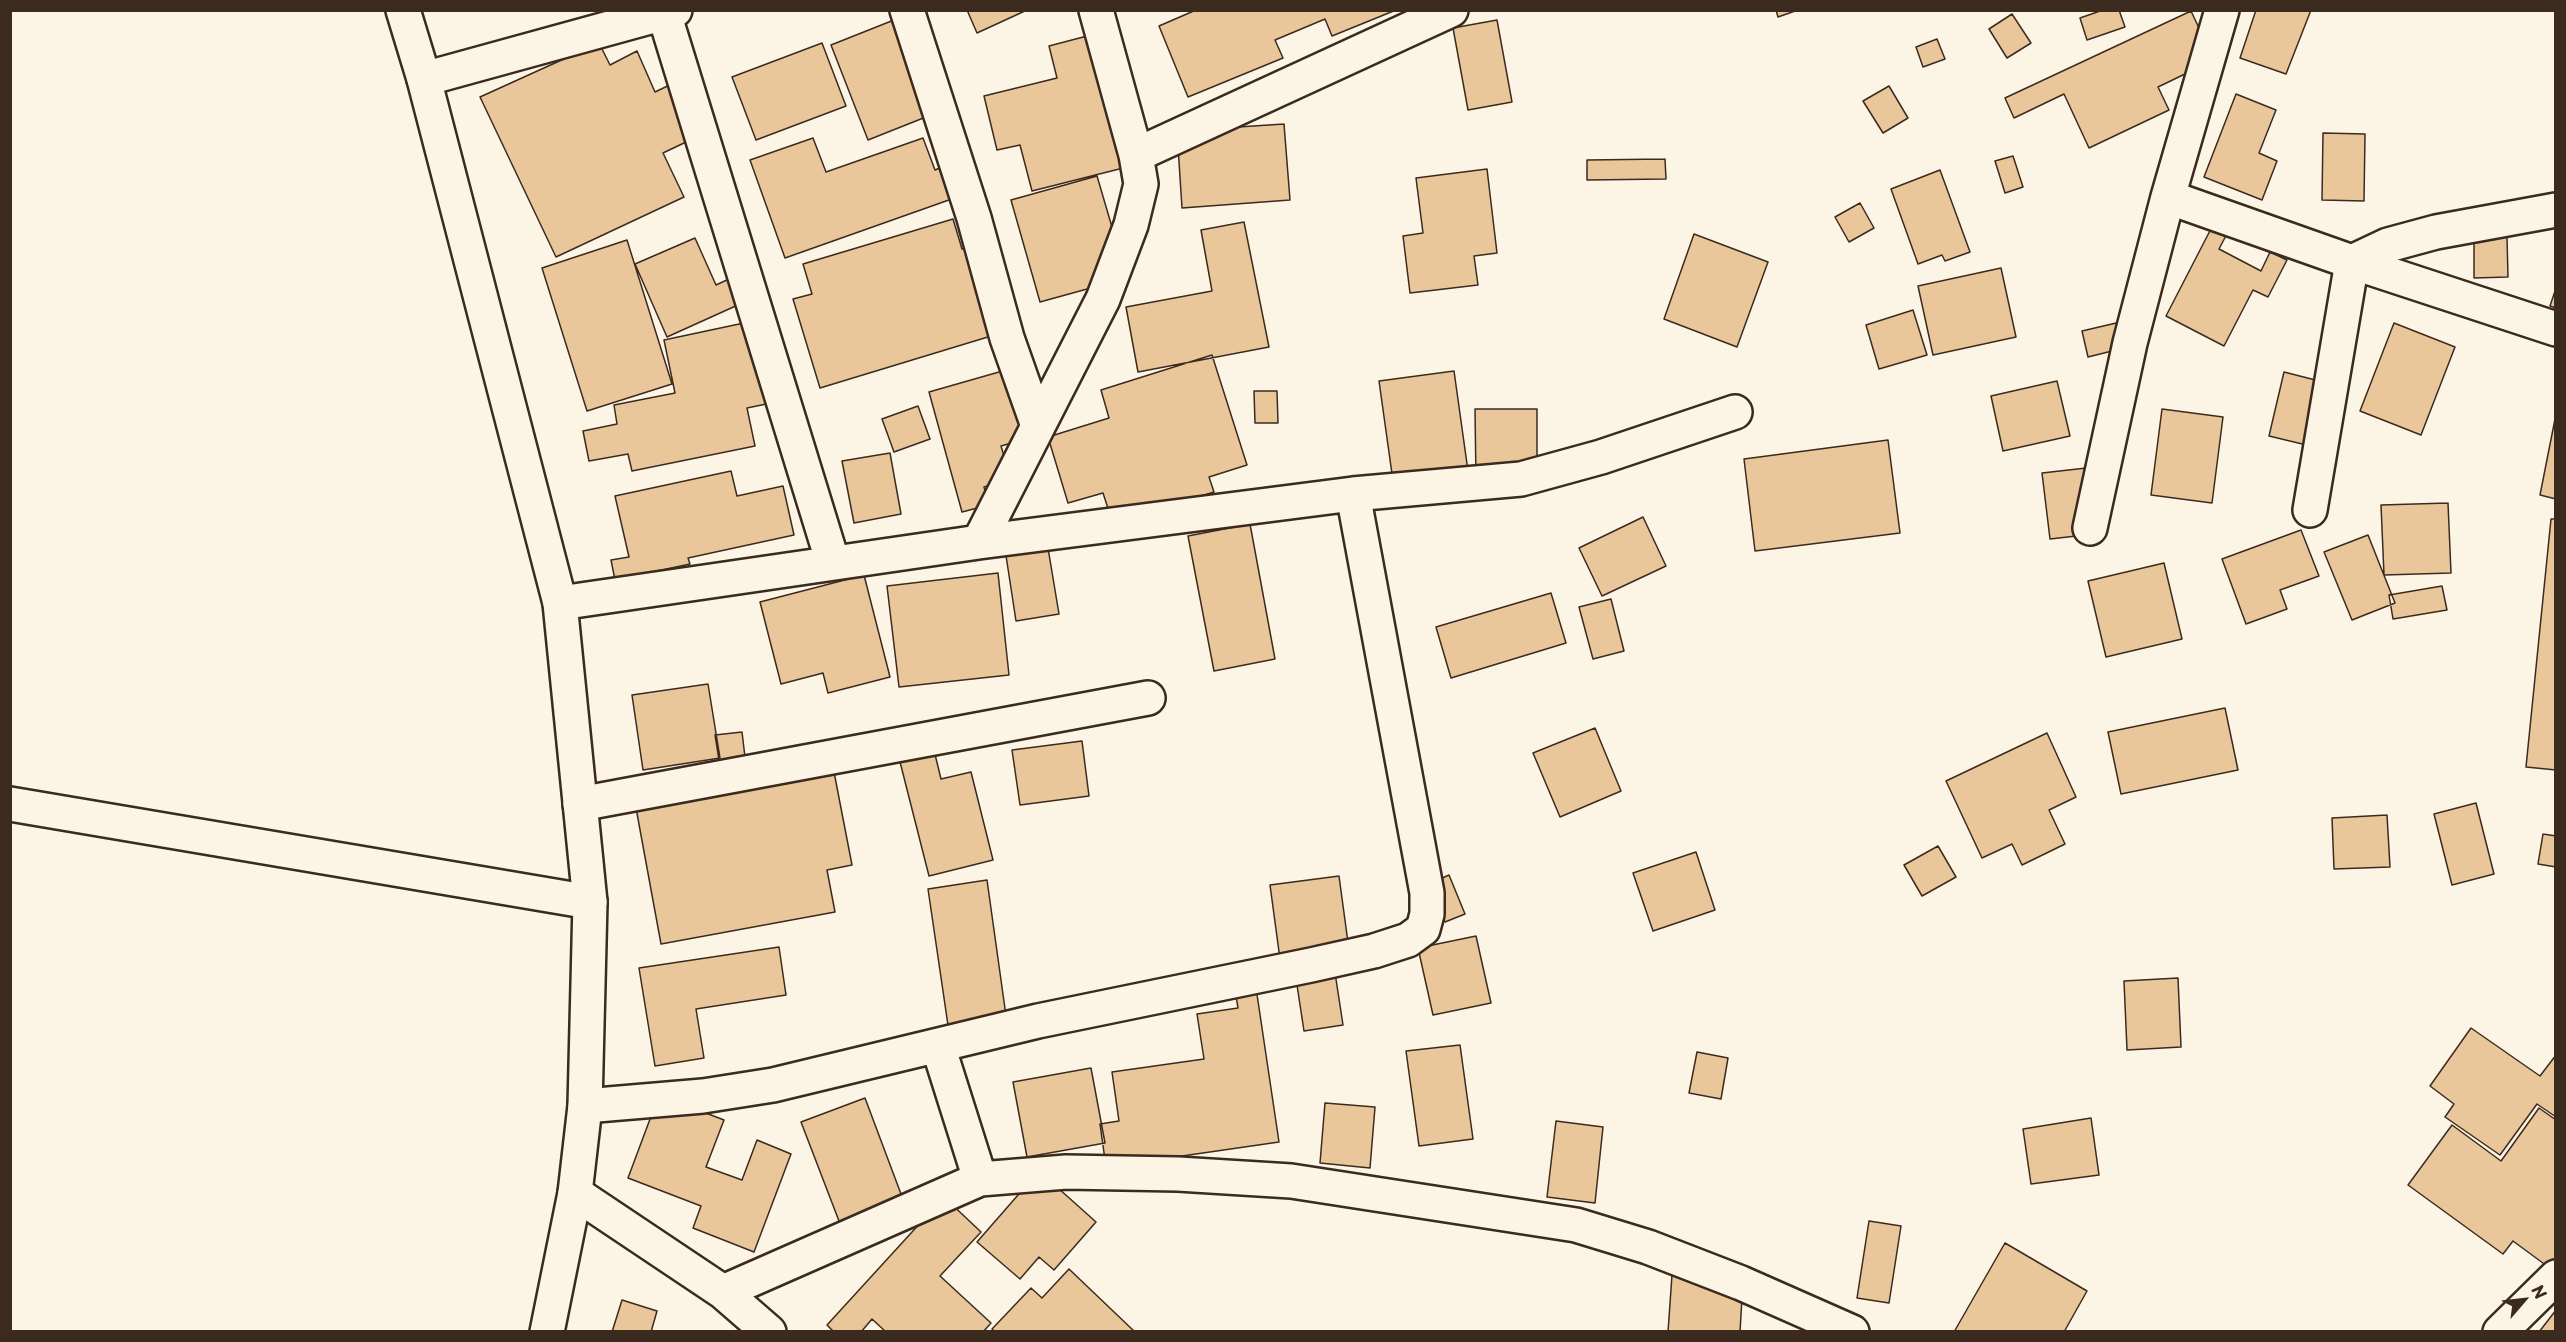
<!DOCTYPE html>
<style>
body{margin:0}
#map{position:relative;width:2566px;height:1342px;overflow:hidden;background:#fcf5e5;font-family:"Playpen Sans",sans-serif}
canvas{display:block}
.frame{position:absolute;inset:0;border:12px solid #3b2a1e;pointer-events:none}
.north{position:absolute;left:2494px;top:1270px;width:60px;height:60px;-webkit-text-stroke:4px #fcf5e5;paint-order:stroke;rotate:62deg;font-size:16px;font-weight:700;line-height:24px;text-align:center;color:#3b2a1e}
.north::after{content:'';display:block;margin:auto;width:21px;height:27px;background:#3b2a1e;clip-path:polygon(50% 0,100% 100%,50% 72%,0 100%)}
</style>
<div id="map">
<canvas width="2566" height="1342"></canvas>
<div class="frame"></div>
<div class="north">N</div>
</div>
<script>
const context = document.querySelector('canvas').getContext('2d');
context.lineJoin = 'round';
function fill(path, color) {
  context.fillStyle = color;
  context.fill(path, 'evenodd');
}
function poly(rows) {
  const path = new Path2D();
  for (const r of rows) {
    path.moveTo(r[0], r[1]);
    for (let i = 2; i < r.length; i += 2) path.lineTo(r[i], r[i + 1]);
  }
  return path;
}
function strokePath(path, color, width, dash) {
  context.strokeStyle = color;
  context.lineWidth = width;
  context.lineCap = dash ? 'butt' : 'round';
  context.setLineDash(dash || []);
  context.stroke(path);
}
const building = poly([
 [967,10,1027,10,977,33,967,10],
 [1196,10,1396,10,1332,36,1325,19,1275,40,1283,58,1188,97,1159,26,1196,10],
 [1776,10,1798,10,1778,17,1776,10],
 [2103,10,2119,10,2125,27,2087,40,2080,18,2103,10],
 [2256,10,2311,10,2286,74,2240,58,2256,10],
 [2191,11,2214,60,2158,87,2169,110,2089,148,2064,94,2014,118,2005,98,2191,11],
 [909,14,946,109,868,140,831,45,909,14],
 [2012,14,2031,43,2007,58,1989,29,2012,14],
 [1497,20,1512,102,1468,110,1453,28,1497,20],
 [1110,30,1143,163,1032,191,1020,145,997,150,984,96,1057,78,1049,46,1110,30],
 [1937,39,1945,59,1923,67,1916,47,1937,39],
 [599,43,610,65,637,51,655,92,680,80,705,133,663,153,684,197,556,257,480,97,599,43],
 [822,43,846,106,756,140,732,77,822,43],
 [1889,86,1908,118,1883,133,1863,101,1889,86],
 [2236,94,2276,110,2259,153,2277,161,2262,200,2204,177,2236,94],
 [1284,124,1290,200,1182,208,1177,131,1284,124],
 [2323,133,2365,134,2364,201,2322,200,2323,133],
 [813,138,826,172,923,138,935,170,952,163,963,195,785,258,750,160,813,138],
 [2013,156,2023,187,2005,193,1995,161,2013,156],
 [1665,159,1666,179,1587,180,1587,160,1665,159],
 [1487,169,1497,253,1474,256,1478,285,1410,293,1403,236,1423,233,1416,178,1487,169],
 [1940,170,1970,252,1945,261,1942,255,1918,264,1891,189,1940,170],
 [1097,176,1127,278,1040,302,1011,200,1097,176],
 [1860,203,1874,228,1849,242,1835,217,1860,203],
 [953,219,962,249,974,245,1001,333,820,388,793,299,812,294,803,264,953,219],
 [2215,221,2230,228,2219,249,2261,271,2270,252,2287,260,2268,297,2253,290,2224,346,2166,316,2215,221],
 [1244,222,1269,347,1138,372,1126,307,1212,291,1201,230,1244,222],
 [1694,234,1768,262,1737,347,1664,319,1694,234],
 [2474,237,2507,237,2508,277,2474,278,2474,237],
 [695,238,716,285,729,279,740,304,667,337,635,264,695,238],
 [627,240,672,384,587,411,542,268,627,240],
 [2001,268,2016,337,1933,355,1918,286,2001,268],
 [2556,288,2556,308,2550,306,2556,288],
 [1913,310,1927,355,1879,369,1866,325,1913,310],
 [758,320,776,402,747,408,755,446,632,471,628,454,589,461,583,431,617,424,614,405,675,393,664,340,758,320],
 [2129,320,2136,345,2088,357,2082,331,2129,320],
 [2394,323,2455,347,2421,435,2360,411,2394,323],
 [1212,355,1247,465,1209,477,1214,492,1113,524,1103,493,1068,503,1048,437,1109,418,1101,390,1212,355],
 [1006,370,1026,439,1001,446,1011,479,984,487,989,505,962,512,929,392,1006,370],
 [1454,371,1468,471,1393,481,1379,381,1454,371],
 [2284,372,2335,385,2319,448,2269,436,2284,372],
 [2057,381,2070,436,2003,451,1991,396,2057,381],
 [1254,391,1277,391,1278,423,1255,423,1254,391],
 [918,406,930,439,894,452,882,419,918,406],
 [1475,409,1537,409,1537,480,1476,481,1475,409],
 [2162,409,2223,417,2212,503,2151,495,2162,409],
 [2556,414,2556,499,2540,495,2556,414],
 [1888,440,1900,533,1755,551,1744,459,1888,440],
 [890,453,901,514,854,523,842,461,890,453],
 [2095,467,2103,533,2050,539,2042,473,2095,467],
 [731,471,737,496,783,486,794,535,688,558,690,564,615,580,611,560,629,557,615,496,731,471],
 [2448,503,2451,573,2384,575,2381,505,2448,503],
 [1643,517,1666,566,1602,596,1579,548,1643,517],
 [2551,519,2556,519,2556,770,2526,767,2551,519],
 [1250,524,1275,659,1214,671,1188,536,1250,524],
 [1045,530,1059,614,1016,621,1003,536,1045,530],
 [2301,530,2319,576,2280,590,2287,609,2246,624,2222,559,2301,530],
 [2368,535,2395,603,2352,620,2324,552,2368,535],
 [2164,563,2182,639,2106,657,2088,581,2164,563],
 [998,573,1009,675,899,687,887,586,998,573],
 [864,575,890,677,828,693,823,673,781,684,760,602,864,575],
 [2442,586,2447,610,2393,619,2389,595,2442,586],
 [1551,593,1566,643,1451,678,1436,627,1551,593],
 [1611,599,1624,651,1593,659,1579,607,1611,599],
 [708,684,720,758,643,770,632,695,708,684],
 [2225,708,2238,770,2121,794,2108,732,2225,708],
 [1595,728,1621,791,1560,817,1533,753,1595,728],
 [742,732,745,757,719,760,715,735,742,732],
 [2047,733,2076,797,2049,810,2065,844,2022,865,2012,844,1982,858,1946,781,2047,733],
 [1082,741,1089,796,1020,805,1012,750,1082,741],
 [933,746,941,779,971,772,993,860,929,876,898,754,933,746],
 [834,772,852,865,827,870,835,912,661,944,636,808,834,772],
 [2476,803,2494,874,2452,885,2434,814,2476,803],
 [2387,815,2390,867,2334,869,2332,818,2387,815],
 [2543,834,2556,836,2556,867,2538,864,2543,834],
 [1938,846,1956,877,1922,896,1904,865,1938,846],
 [1696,852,1715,910,1653,931,1633,873,1696,852],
 [1449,875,1465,914,1445,922,1429,884,1449,875],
 [1339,876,1349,950,1280,959,1270,885,1339,876],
 [987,880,1007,1023,949,1032,928,889,987,880],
 [1476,936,1491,1003,1433,1015,1418,948,1476,936],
 [779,947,786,995,696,1009,704,1058,655,1066,639,968,779,947],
 [1334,966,1343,1025,1304,1031,1295,972,1334,966],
 [2178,978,2181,1047,2127,1050,2124,981,2178,978],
 [1255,981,1279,1142,1106,1167,1100,1124,1119,1121,1112,1072,1204,1059,1197,1014,1238,1008,1234,984,1255,981],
 [2471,1028,2540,1076,2556,1055,2556,1117,2537,1104,2500,1155,2445,1117,2454,1104,2430,1086,2471,1028],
 [1460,1045,1473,1139,1419,1146,1406,1051,1460,1045],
 [1697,1052,1728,1058,1721,1099,1689,1093,1697,1052],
 [1091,1068,1105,1143,1027,1157,1013,1082,1091,1068],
 [659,1095,724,1120,706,1167,742,1180,757,1140,791,1154,754,1252,693,1228,701,1206,628,1178,659,1095],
 [865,1098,907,1210,844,1234,801,1122,865,1098],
 [1325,1103,1375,1107,1370,1168,1320,1163,1325,1103],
 [2539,1108,2556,1120,2556,1263,2551,1269,2513,1241,2503,1254,2408,1185,2452,1125,2501,1161,2539,1108],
 [2091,1118,2099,1175,2031,1184,2023,1129,2091,1118],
 [1556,1121,1603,1127,1595,1203,1547,1197,1556,1121],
 [1039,1171,1096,1222,1054,1270,1039,1257,1020,1279,977,1242,1039,1171],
 [944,1197,981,1232,940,1276,991,1323,983,1332,886,1332,872,1319,861,1332,834,1332,827,1325,944,1197],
 [1869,1221,1901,1226,1889,1303,1857,1298,1869,1221],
 [2005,1243,2087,1291,2064,1332,1954,1332,2005,1243],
 [1069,1269,1135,1332,995,1332,992,1329,1031,1288,1042,1298,1069,1269],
 [1672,1275,1743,1281,1740,1332,1668,1332,1672,1275],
 [622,1300,657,1311,651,1332,612,1332,622,1300],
 [2556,1310,2556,1332,2539,1332,2556,1310]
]);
fill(building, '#eac79b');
strokePath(building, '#3b2a1e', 1.5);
const street = poly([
 [663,10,833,563],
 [907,10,974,218,1007,338,1038,426],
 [1096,10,1136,155,1451,10],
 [424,79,675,10],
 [2168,197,2352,262,2556,329],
 [2310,510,2352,262,2388,245,2436,232,2556,210],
 [2090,528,2130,343,2168,197,2222,10],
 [979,542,1353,494,1521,479,1601,457,1735,412],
 [560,603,979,542,1103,299,1131,225,1141,184,1136,155],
 [10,804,590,902],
 [580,804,1148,698],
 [938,1046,980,1179],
 [585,1106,703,1096,773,1085,1038,1021,1311,965,1374,951,1408,940,1423,929,1427,914,1427,893,1353,494],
 [575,1193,723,1292,769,1332],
 [723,1292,980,1179,1066,1172,1178,1174,1291,1181,1576,1225,1648,1247,1741,1283,1852,1332],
 [2500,1332,2556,1277]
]);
const secondary = poly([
 [403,10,424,79,560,603,590,902,585,1106,575,1193,547,1332]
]);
strokePath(street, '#3b2a1e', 38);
strokePath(secondary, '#3b2a1e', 38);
strokePath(street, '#fcf5e5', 33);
strokePath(secondary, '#fcf5e5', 33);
</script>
